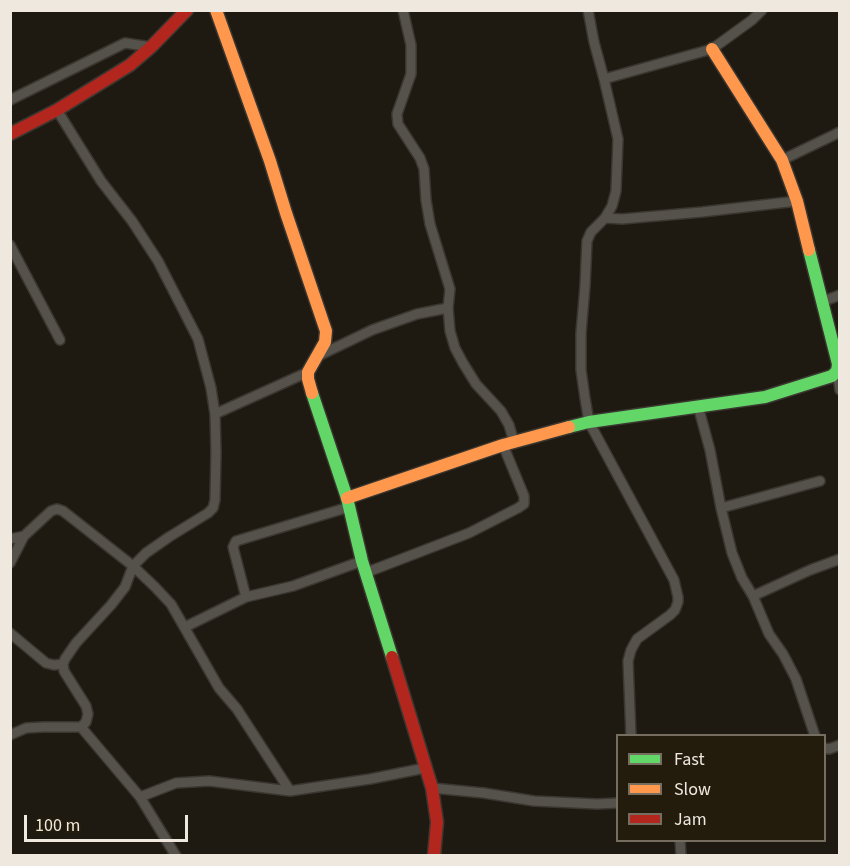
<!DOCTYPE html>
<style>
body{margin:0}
#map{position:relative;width:850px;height:866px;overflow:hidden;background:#1e1a11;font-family:"Source Sans 3",sans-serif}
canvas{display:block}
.frame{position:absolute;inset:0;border:12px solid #eee8df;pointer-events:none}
.legend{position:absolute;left:616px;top:734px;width:210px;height:108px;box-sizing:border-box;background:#231b0c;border:2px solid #746d60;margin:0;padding:8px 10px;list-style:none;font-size:18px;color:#eee8df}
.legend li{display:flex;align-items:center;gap:12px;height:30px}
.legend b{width:30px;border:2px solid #746d60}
.scale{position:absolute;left:24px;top:815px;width:164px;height:27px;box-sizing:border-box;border:3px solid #eee8df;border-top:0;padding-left:8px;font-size:18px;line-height:21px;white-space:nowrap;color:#eee8df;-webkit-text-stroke:4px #231b0c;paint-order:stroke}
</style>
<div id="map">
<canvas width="850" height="866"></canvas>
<div class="frame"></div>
<ul class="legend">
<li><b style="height:8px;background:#63d668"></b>Fast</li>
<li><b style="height:8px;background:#ff974d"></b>Slow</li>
<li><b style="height:8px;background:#b3261e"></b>Jam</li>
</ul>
<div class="scale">100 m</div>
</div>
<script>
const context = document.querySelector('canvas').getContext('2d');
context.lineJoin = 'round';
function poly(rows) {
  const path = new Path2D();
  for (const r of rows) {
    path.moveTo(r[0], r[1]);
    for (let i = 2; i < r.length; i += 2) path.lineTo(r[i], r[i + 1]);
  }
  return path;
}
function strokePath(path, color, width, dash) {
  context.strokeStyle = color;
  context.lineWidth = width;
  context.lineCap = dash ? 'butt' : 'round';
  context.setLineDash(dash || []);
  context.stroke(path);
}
const street = poly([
 [403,10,411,45,411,74,397,114,398,124,420,158,424,169,426,200,430,224,450,289,448,308,450,331,455,348,463,363,476,384,501,411,509,425,514,442],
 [588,10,594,42,604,79,618,139,616,191,612,206,605,218,591,232,587,241,585,286,581,333,581,370,585,398,589,422,674,580,678,597,678,602,675,610,670,615,637,639,631,650,628,661,631,736],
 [604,79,712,49,752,20,762,10],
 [10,100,125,43,151,47],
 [782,160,840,132],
 [605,218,622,219,702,212,797,201],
 [10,245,60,340],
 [821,302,840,295],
 [318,356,372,330,417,314,448,308],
 [837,371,840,390],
 [698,406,710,450,721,508,732,553,742,578,753,596,769,634,783,654,796,679,815,736],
 [215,414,308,372],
 [721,508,820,481],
 [10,539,24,536,51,511,57,509,63,511,133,566,155,587,171,604,219,688,237,709,290,791],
 [10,563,24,536],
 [365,573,469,533,518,508,524,504,524,496,503,445],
 [753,596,810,570,840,559],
 [246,597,233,547,236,541,349,507],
 [185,627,246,597,293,586,362,561],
 [10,633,46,663,54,665,63,664],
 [81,727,140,797,176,856],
 [10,735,26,728,43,727,81,727,86,722,88,714,86,706,64,671,63,664,65,659,76,643,111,605,125,587,133,566,146,553,169,537,208,513,213,508,215,500,216,452,215,414,211,388,198,339,158,261,132,221,101,181,57,110],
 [824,748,829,749,840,745],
 [432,788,484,793,534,801,597,804,618,803],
 [140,797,176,783,209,781,290,791,370,779,425,768],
 [680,840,681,856]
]);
const fast = poly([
 [312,393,347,498,362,561,392,657],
 [569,427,589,422,765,397,832,376,837,371,838,364,809,250]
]);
const slow = poly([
 [216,10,270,161,286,213,326,331,325,342,308,372,308,379,312,393],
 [712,49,782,160,797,201,809,250],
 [347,498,503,445,569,427]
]);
const jam = poly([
 [10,134,57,110,130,65,151,47,187,10],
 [392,657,432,788,437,822,434,856]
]);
strokePath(street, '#3a3630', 12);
strokePath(fast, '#3a3630', 15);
strokePath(slow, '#3a3630', 15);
strokePath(jam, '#3a3630', 15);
strokePath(street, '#55514b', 9);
strokePath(fast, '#63d668', 12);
strokePath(slow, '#ff974d', 12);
strokePath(jam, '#b3261e', 12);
</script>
